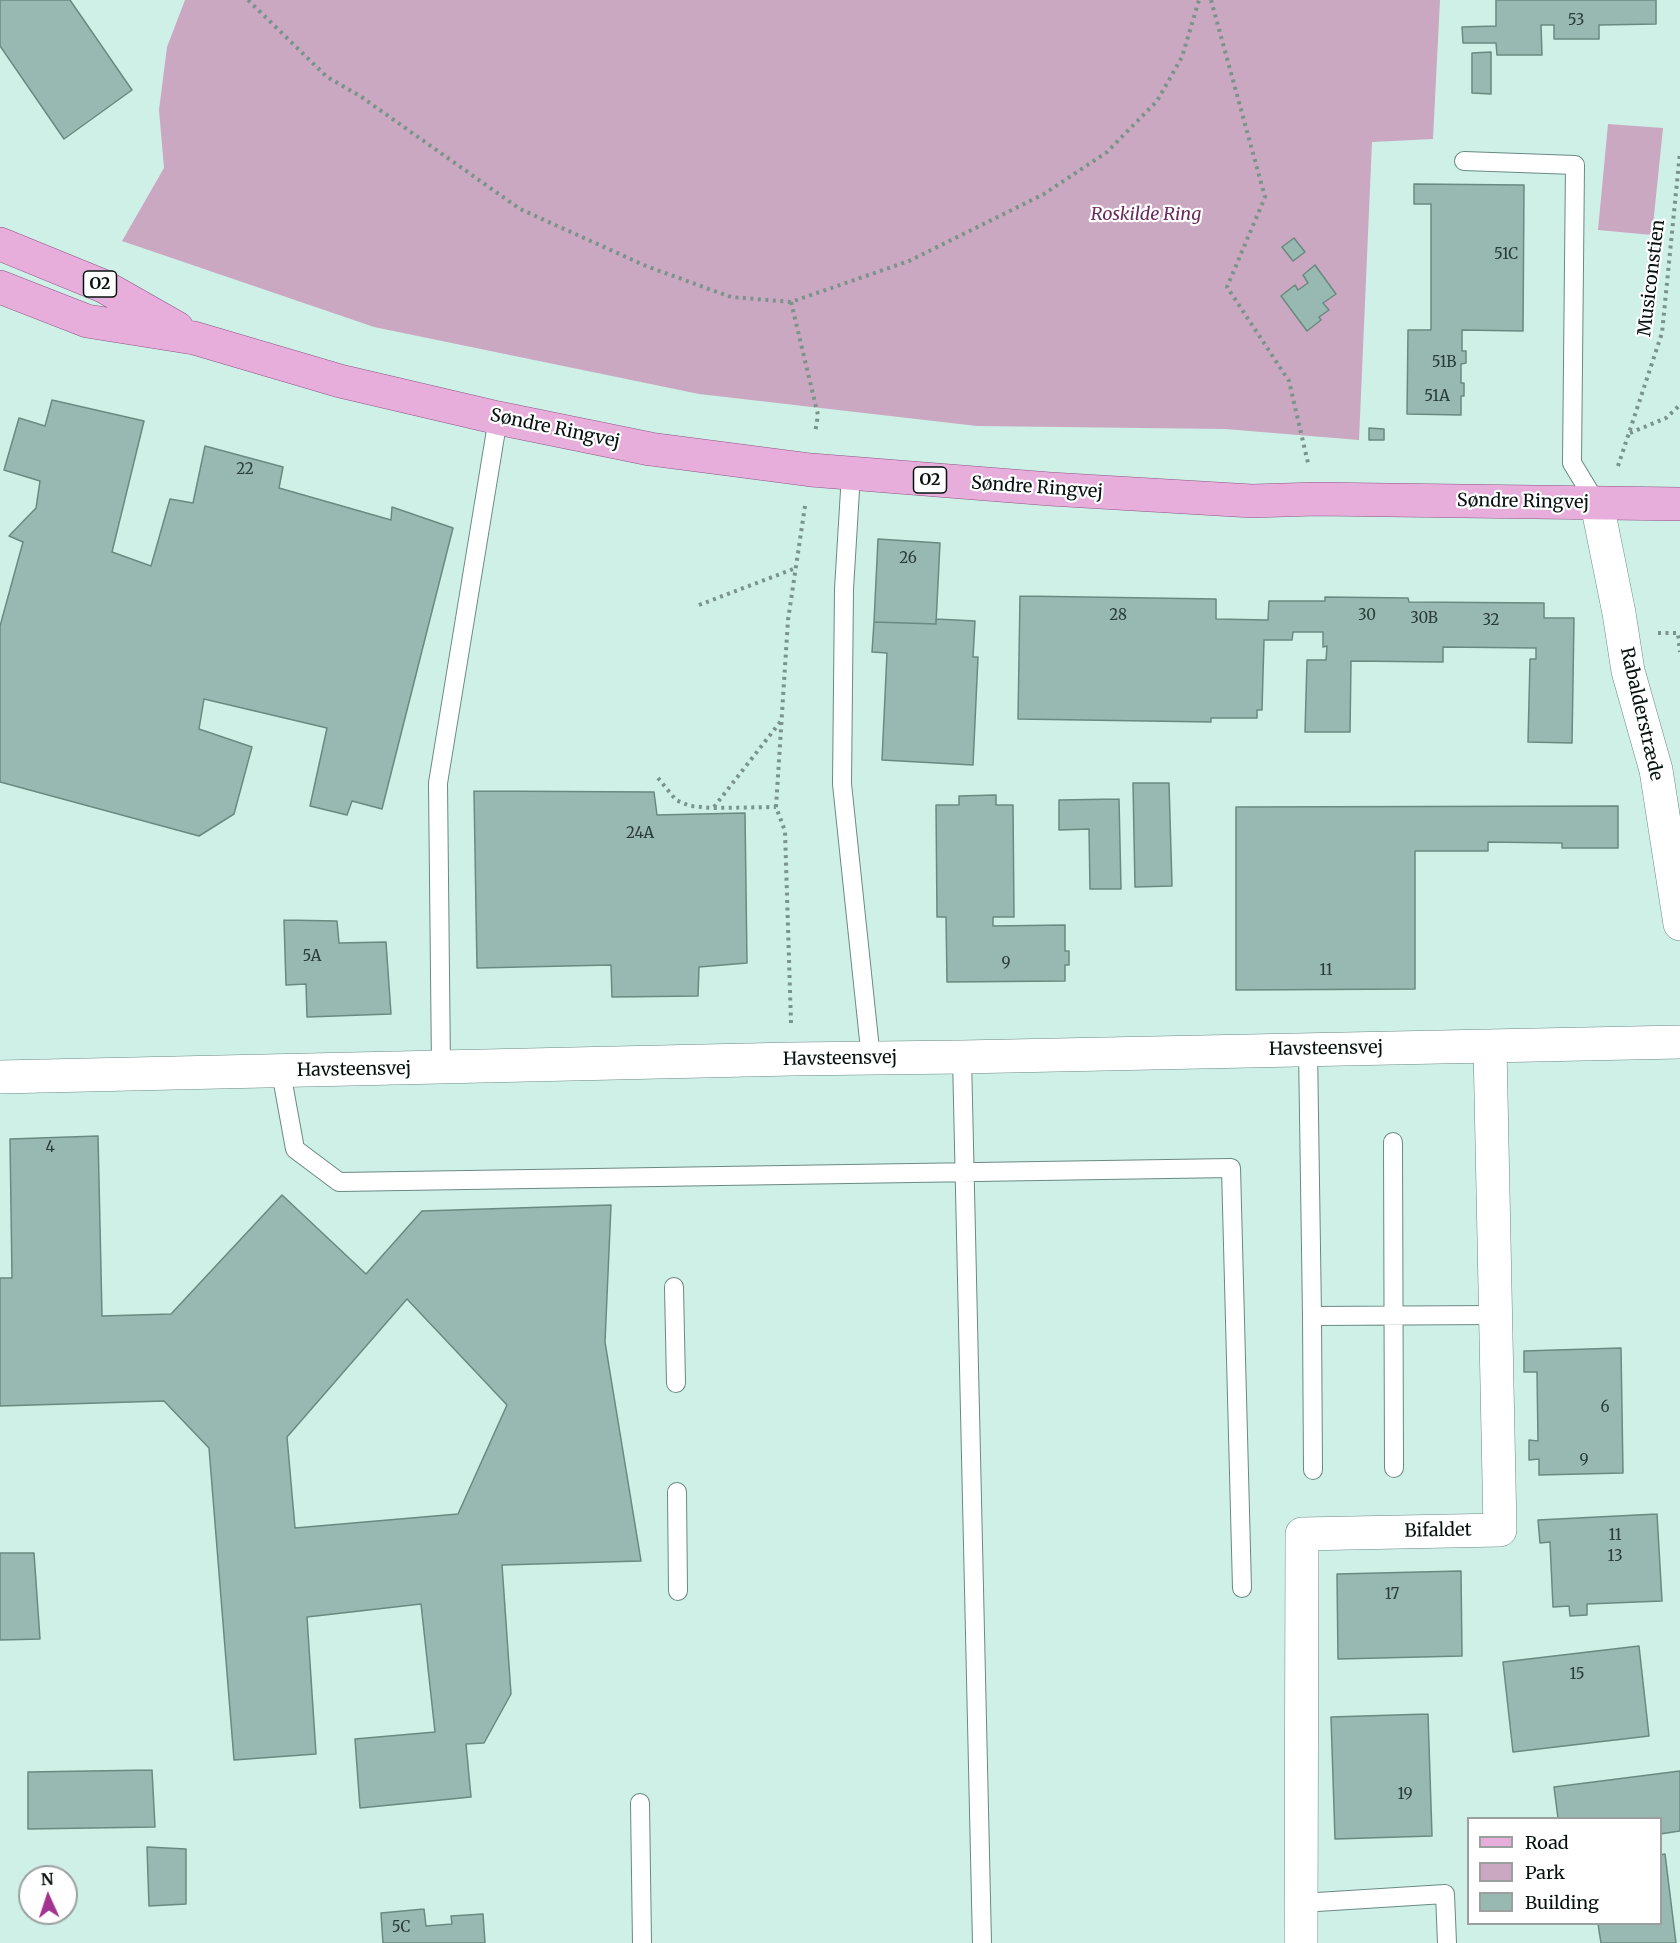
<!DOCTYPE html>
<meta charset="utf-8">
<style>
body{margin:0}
#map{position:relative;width:1680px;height:1943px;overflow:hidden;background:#cef0e7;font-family:Merriweather,serif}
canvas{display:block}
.legend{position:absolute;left:1467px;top:1817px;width:195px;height:108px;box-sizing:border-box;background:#fff;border:2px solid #9ba09f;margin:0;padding:8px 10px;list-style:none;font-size:18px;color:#06120f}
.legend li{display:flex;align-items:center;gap:12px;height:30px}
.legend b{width:30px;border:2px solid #9ba09f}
.north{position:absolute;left:18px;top:1865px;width:60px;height:60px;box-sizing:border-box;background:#fff;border:2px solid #9ba09f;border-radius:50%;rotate:357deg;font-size:16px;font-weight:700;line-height:24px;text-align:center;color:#06120f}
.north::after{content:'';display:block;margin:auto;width:21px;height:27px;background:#a33390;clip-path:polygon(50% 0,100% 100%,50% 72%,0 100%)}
</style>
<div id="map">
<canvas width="1680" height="1943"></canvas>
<ul class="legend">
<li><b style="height:8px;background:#e7aedb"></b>Road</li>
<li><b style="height:16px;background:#cba8c1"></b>Park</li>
<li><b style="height:16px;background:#98b9b1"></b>Building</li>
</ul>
<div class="north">N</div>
</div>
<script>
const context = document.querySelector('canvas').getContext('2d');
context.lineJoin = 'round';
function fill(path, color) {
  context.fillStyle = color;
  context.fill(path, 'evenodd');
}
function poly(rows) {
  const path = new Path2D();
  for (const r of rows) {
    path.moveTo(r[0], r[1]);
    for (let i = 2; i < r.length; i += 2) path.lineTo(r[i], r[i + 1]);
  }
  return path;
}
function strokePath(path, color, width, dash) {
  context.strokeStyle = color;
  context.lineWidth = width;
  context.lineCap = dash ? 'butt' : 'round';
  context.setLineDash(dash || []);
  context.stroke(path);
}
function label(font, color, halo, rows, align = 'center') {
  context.font = font + ' Merriweather,serif';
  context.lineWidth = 4.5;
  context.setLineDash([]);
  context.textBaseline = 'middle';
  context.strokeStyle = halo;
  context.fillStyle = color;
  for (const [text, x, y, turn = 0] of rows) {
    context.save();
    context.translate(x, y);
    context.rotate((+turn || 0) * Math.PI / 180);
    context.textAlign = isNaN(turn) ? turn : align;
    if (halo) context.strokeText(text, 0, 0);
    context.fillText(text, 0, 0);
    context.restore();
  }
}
fill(poly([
 [185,0,1440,0,1433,139,1372,142,1359,440,1225,429,977,426,699,394,374,327,122,241,164,168,159,110,167,47],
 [1608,124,1663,128,1652,235,1598,230]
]), '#cba8c1');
const building = poly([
 [0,0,70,0,132,90,64,139,0,46,0,0],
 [1496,0,1656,0,1656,24,1599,25,1599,39,1554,39,1554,25,1541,25,1542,55,1497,55,1496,43,1463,43,1462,27,1496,26,1496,0],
 [1491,52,1491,94,1472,93,1472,53,1491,52],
 [1414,184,1524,185,1523,331,1462,330,1462,351,1466,351,1466,363,1461,364,1461,383,1464,383,1464,396,1461,396,1461,415,1407,414,1408,330,1431,330,1431,204,1414,204,1414,184],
 [1294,238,1305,252,1293,261,1282,247,1294,238],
 [1315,265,1336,294,1323,303,1329,310,1319,317,1321,320,1307,331,1281,296,1295,285,1298,290,1308,283,1303,275,1315,265],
 [52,400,144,421,112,552,151,566,170,499,193,503,205,446,283,467,279,488,391,520,392,507,453,528,382,809,352,801,347,815,310,806,327,728,204,699,199,729,252,747,234,814,199,836,0,782,0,626,23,542,9,536,36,508,40,481,4,470,19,418,45,426,52,400],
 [1369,428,1384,429,1384,440,1369,440,1369,428],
 [878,539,940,543,936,624,874,622,878,539],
 [1020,596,1216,599,1216,619,1268,620,1269,601,1325,601,1325,597,1408,598,1409,602,1544,603,1544,618,1574,618,1572,743,1528,742,1530,659,1536,659,1536,648,1443,647,1443,662,1351,661,1350,732,1305,732,1307,660,1326,660,1327,646,1323,647,1323,632,1293,632,1292,640,1264,640,1262,710,1257,710,1257,718,1211,718,1211,722,1018,719,1020,596],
 [936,619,975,621,973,657,978,657,973,765,882,760,887,653,872,652,874,622,936,624,936,619],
 [1133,783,1169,783,1172,886,1135,887,1133,783],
 [474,791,654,792,657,815,745,813,747,963,699,967,698,996,612,997,611,965,477,968,474,791],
 [996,795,996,805,1013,805,1014,917,993,917,993,926,1065,925,1065,951,1069,951,1069,965,1065,965,1065,981,947,982,946,917,937,917,936,805,959,805,959,796,996,795],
 [1119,799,1121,889,1090,889,1089,829,1059,830,1059,800,1119,799],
 [1618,806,1618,848,1562,848,1562,843,1488,842,1488,851,1415,851,1415,989,1236,990,1236,807,1618,806],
 [284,920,337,921,339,943,386,942,391,1014,307,1017,306,984,286,985,284,920],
 [98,1136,102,1316,171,1314,282,1195,366,1274,422,1211,611,1205,605,1342,641,1561,502,1565,511,1694,484,1743,466,1744,471,1797,360,1808,355,1739,435,1732,421,1604,307,1617,316,1754,234,1760,209,1448,164,1401,0,1406,0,1278,12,1278,10,1139,98,1136],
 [407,1299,507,1405,458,1514,295,1528,287,1437,407,1299],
 [1621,1348,1623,1473,1539,1475,1539,1459,1529,1460,1529,1440,1538,1441,1537,1372,1524,1372,1524,1351,1621,1348],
 [1657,1514,1662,1601,1587,1604,1587,1615,1570,1616,1569,1606,1553,1607,1550,1542,1540,1543,1538,1520,1657,1514],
 [0,1553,34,1553,40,1639,0,1640,0,1553],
 [1461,1571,1462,1656,1338,1659,1337,1574,1461,1571],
 [1639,1646,1649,1736,1513,1752,1503,1662,1639,1646],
 [1428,1714,1432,1836,1335,1839,1331,1717,1428,1714],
 [152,1770,155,1827,28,1829,28,1772,152,1770],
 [1680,1771,1680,1831,1660,1834,1660,1818,1558,1818,1554,1787,1680,1771],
 [147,1847,186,1849,186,1904,149,1906,147,1847],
 [1665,1854,1676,1943,1601,1943,1598,1924,1660,1924,1660,1855,1665,1854],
 [424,1909,426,1926,452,1924,451,1916,483,1914,485,1943,383,1943,381,1913,424,1909]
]);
fill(building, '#98b9b1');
strokePath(building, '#6a8981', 1.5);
const service = poly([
 [1464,161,1575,165,1572,463,1597,504],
 [851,474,844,589,842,784,871,1059],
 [1308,1048,1312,1316,1495,1315],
 [962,1057,982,1943],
 [441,1068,438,783,498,418],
 [281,1072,295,1149,339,1182,1231,1168,1242,1588],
 [1393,1142,1394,1468],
 [674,1287,676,1383],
 [1312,1316,1313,1470],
 [677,1492,678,1591],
 [640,1803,642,1943],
 [1301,1903,1445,1894,1447,1943]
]);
const minor = poly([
 [1597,504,1619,613,1628,671,1656,770,1680,924],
 [0,1077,792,1059,962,1057,1680,1042],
 [1301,1943,1302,1534,1500,1530,1490,1046]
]);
const primary = poly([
 [0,244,103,286,177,328],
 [0,287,87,321,194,338,340,381,498,418,650,449,811,470,1050,489,1252,501,1316,499,1680,504]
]);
strokePath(service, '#6a8a82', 20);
strokePath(minor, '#6a8a82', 34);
strokePath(primary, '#8e5484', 34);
strokePath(poly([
 [248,0,327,77,360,96,520,209,646,266,731,297,791,302,909,261,1044,194,1107,152,1157,101,1182,57,1199,0],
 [1211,0,1265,197,1227,287,1289,381,1308,463],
 [791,302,818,415,815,433],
 [1630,433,1666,418,1680,405],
 [1618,466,1662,333,1680,152],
 [699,605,796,568],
 [1658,633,1678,633,1680,652],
 [658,778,676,800,690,806,713,808,776,807],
 [714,807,781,721],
 [791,1023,785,831,776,807,788,620,805,506]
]), '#7a938c', 4, [3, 4.5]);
strokePath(service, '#fff', 18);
strokePath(minor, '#fff', 33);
strokePath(primary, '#e7aedb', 33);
label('15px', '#2a3c38', null, [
 ["53",1576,21],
 ["51C",1506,255],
 ["51B",1444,363],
 ["51A",1437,397],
 ["22",245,470],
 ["26",908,559],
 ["28",1118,616],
 ["30",1367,616],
 ["30B",1424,619],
 ["32",1491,621],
 ["24A",640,834],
 ["5A",312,957],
 ["9",1006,964],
 ["11",1326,971],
 ["4",50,1148],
 ["6",1605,1408],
 ["9",1584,1461],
 ["11",1615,1536],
 ["13",1615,1557],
 ["17",1392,1595],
 ["15",1577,1675],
 ["19",1405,1795],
 ["5C",401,1928]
]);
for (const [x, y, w] of [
 [100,284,33],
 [930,480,33]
]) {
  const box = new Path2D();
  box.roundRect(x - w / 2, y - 13, w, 26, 4.5);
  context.fillStyle = '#fff';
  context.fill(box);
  strokePath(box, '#06120f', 1.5);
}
label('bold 16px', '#06120f', null, [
 ["O2",100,284],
 ["O2",930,480]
]);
label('italic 18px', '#6a2a5e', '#fff', [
 ["Roskilde Ring",1146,215]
]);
label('18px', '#06120f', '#fff', [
 ["Musiconstien",1652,278,-83],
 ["Søndre Ringvej",555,429,12],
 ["Søndre Ringvej",1037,488,4],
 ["Søndre Ringvej",1523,502,1],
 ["Rabalderstræde",1641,714,77],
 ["Havsteensvej",1326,1049,-1],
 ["Havsteensvej",840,1059,-1],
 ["Havsteensvej",354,1070,-1],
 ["Bifaldet",1438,1531,-1]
]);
</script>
